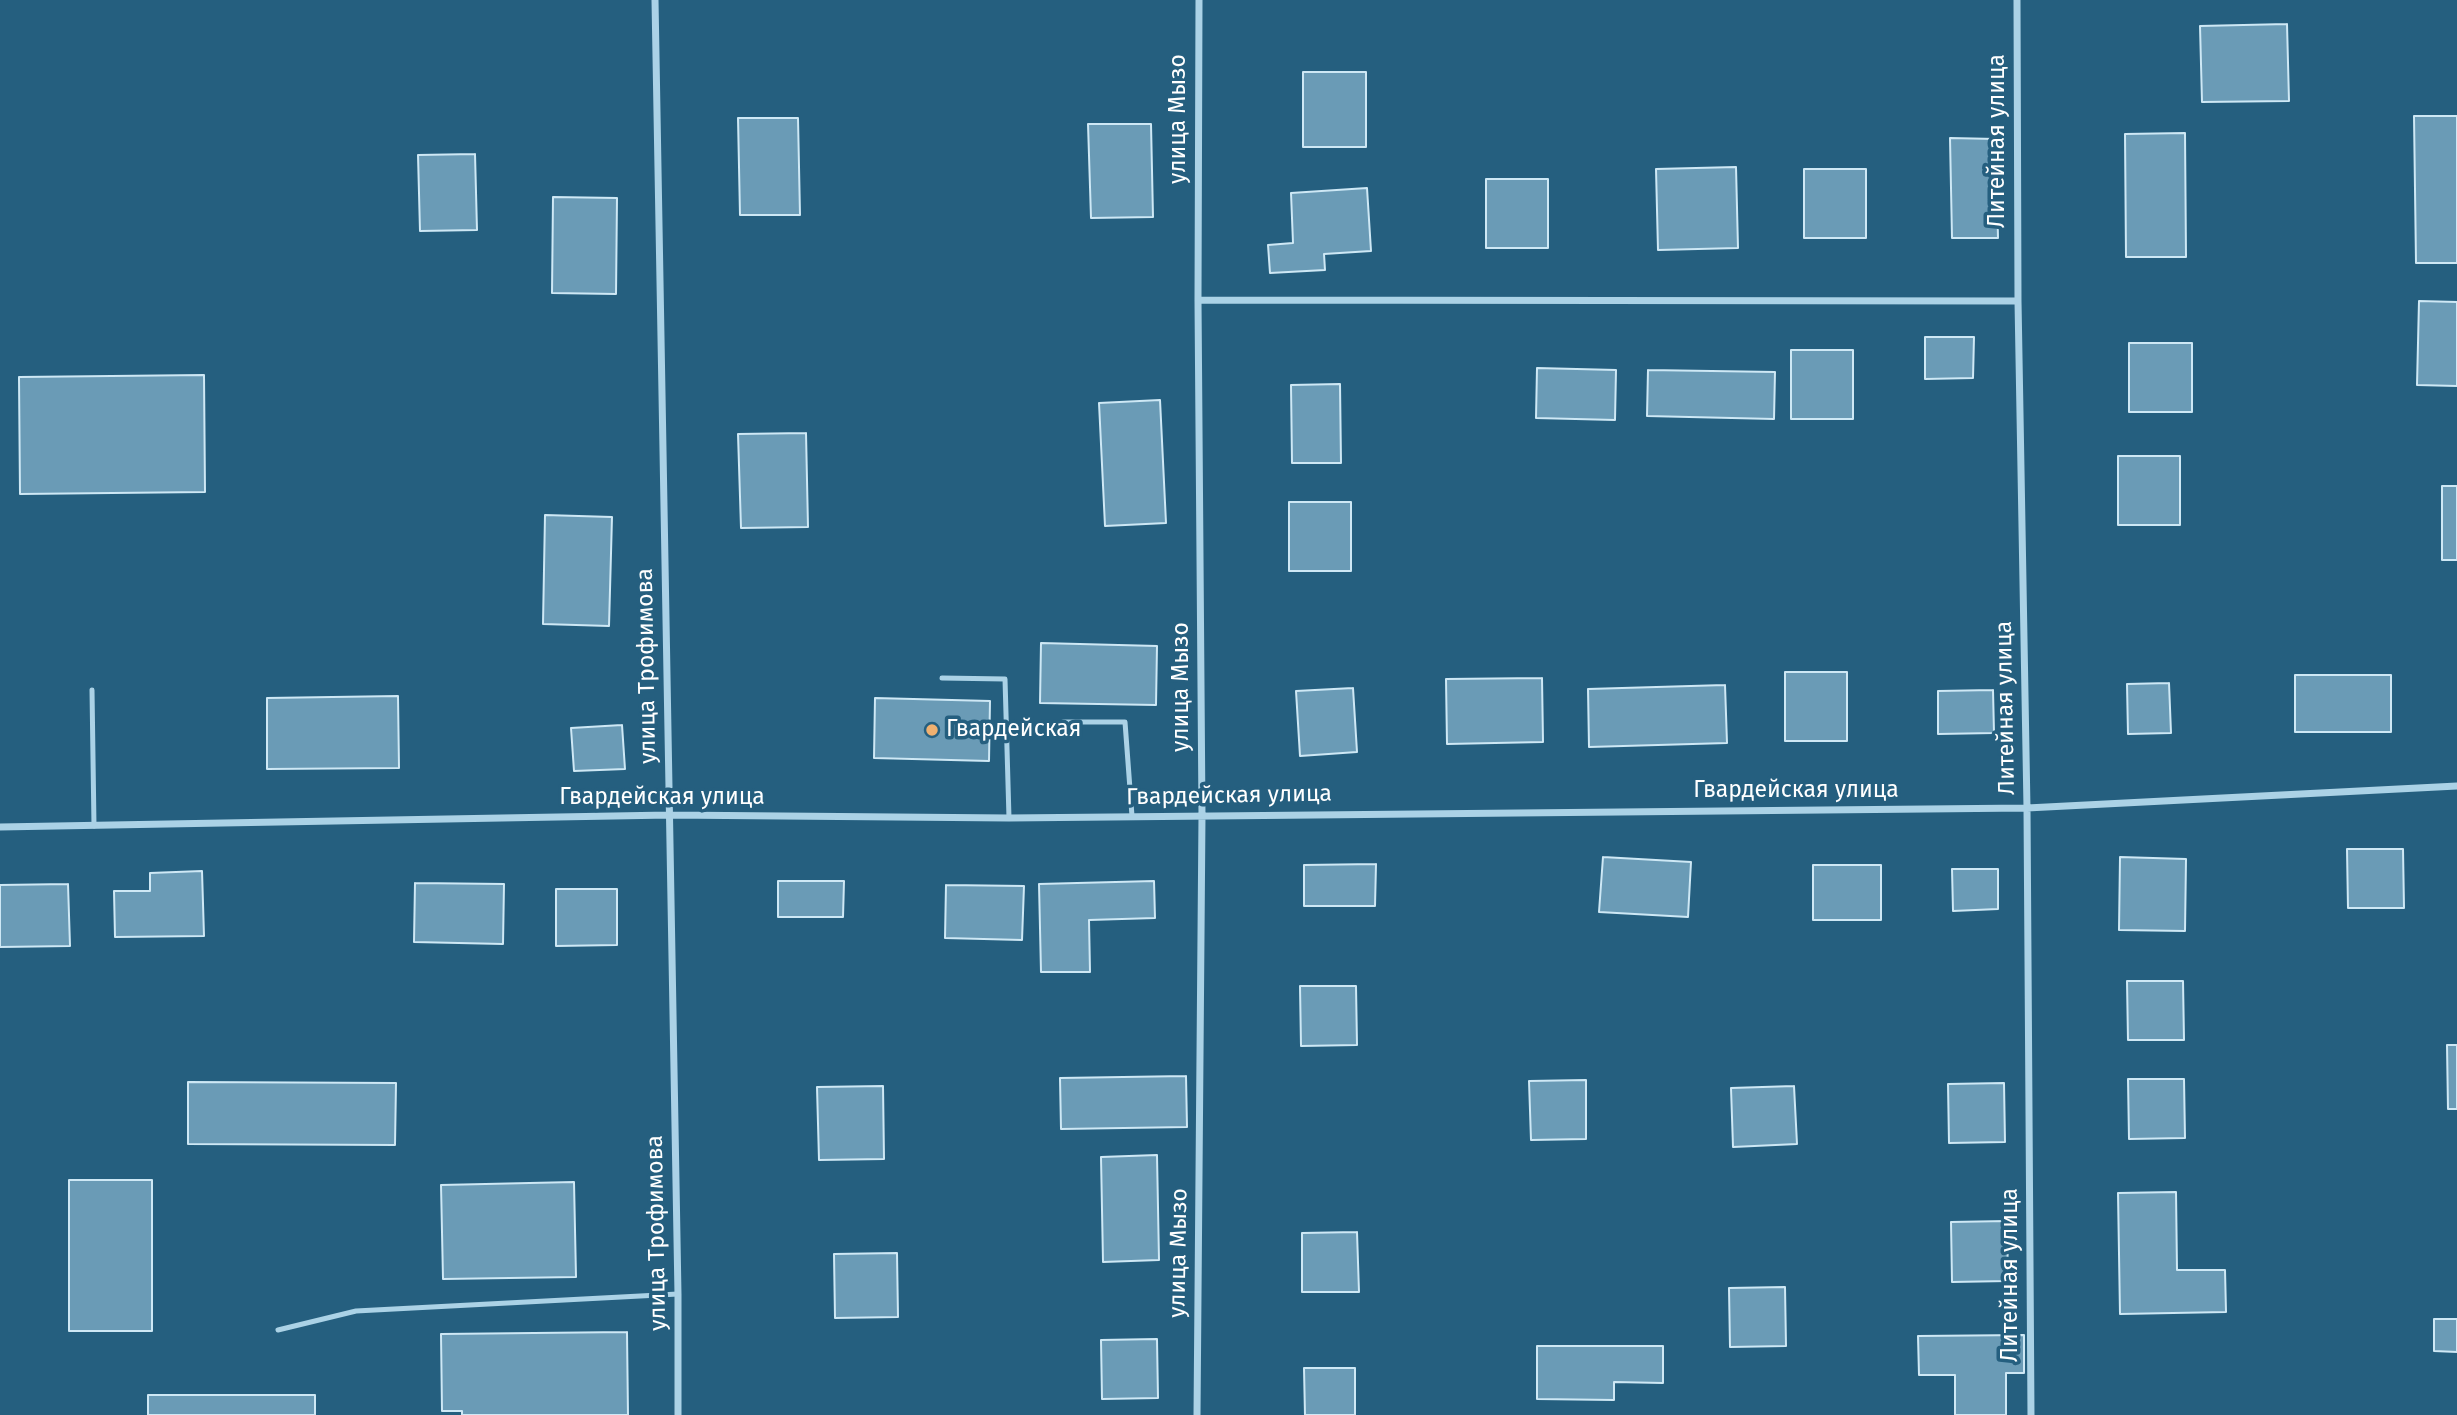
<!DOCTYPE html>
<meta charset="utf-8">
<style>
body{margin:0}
canvas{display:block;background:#255f7f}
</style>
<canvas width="2457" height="1415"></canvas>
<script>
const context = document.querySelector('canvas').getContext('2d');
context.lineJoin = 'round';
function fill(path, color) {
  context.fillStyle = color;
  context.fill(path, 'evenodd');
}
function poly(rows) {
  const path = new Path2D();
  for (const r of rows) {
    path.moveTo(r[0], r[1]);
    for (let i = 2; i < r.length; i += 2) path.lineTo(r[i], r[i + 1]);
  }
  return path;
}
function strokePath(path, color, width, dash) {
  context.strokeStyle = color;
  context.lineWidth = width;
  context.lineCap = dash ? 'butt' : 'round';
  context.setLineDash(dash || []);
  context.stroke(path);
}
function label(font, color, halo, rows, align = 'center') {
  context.font = font + ' "Fira Sans",sans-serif';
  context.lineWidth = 7;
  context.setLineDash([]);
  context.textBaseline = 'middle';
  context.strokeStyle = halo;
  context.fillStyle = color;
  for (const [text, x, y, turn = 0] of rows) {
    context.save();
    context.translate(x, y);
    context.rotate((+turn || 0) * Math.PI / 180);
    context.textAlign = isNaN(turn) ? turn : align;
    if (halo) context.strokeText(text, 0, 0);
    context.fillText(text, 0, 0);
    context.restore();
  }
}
const building = poly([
 [2287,24,2289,101,2202,102,2200,26,2287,24],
 [1303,72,1366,72,1366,147,1303,147,1303,72],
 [2414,116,2457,116,2457,263,2416,263,2414,116],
 [738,118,798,118,800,215,740,215,738,118],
 [1088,124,1151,124,1153,217,1091,218,1088,124],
 [2185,133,2186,257,2126,257,2125,134,2185,133],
 [1950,138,1996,139,1998,238,1952,238,1950,138],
 [475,154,477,230,420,231,418,155,475,154],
 [1736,167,1738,248,1658,250,1656,169,1736,167],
 [1804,169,1866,169,1866,238,1804,238,1804,169],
 [1486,179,1548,179,1548,248,1486,248,1486,179],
 [1367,188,1371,251,1324,254,1325,270,1270,273,1268,245,1293,243,1291,193,1367,188],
 [553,197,617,198,616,294,552,293,553,197],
 [2419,301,2457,302,2457,386,2417,385,2419,301],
 [1925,337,1974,337,1973,378,1925,379,1925,337],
 [2129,343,2192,343,2192,412,2129,412,2129,343],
 [1791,350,1853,350,1853,419,1791,419,1791,350],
 [1537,368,1616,370,1615,420,1536,418,1537,368],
 [1648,370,1775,372,1774,419,1647,416,1648,370],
 [204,375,205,492,20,494,19,377,204,375],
 [1340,384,1341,463,1292,463,1291,385,1340,384],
 [1160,400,1166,523,1105,526,1099,403,1160,400],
 [806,433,808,527,741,528,738,434,806,433],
 [2118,456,2180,456,2180,525,2118,525,2118,456],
 [2442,486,2457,486,2457,560,2442,560,2442,486],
 [1289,502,1351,502,1351,571,1289,571,1289,502],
 [545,515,612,517,609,626,543,624,545,515],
 [1041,643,1157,646,1156,705,1040,703,1041,643],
 [1785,672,1847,672,1847,741,1785,741,1785,672],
 [2295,675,2391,675,2391,732,2295,732,2295,675],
 [1542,678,1543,742,1447,744,1446,679,1542,678],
 [2169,683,2171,733,2128,734,2127,684,2169,683],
 [1725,685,1727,743,1589,747,1588,689,1725,685],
 [1353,688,1357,752,1300,756,1296,691,1353,688],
 [1993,690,1994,733,1938,734,1938,691,1993,690],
 [398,696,399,768,267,769,267,698,398,696],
 [875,698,990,701,989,761,874,758,875,698],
 [622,725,625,769,574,771,571,728,622,725],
 [2347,849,2403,849,2404,908,2348,908,2347,849],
 [1603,857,1691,862,1688,917,1599,912,1603,857],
 [2120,857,2186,859,2185,931,2119,930,2120,857],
 [1376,864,1375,906,1304,906,1304,865,1376,864],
 [1813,865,1881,865,1881,920,1813,920,1813,865],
 [1952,869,1998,869,1998,909,1953,911,1952,869],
 [202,871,204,936,115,937,114,891,150,891,150,873,202,871],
 [778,881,844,881,843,917,778,917,778,881],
 [1154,881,1155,918,1089,920,1090,972,1041,972,1039,884,1154,881],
 [415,883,504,884,503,944,414,942,415,883],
 [68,884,70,946,0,947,0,885,68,884],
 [946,885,1024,886,1022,940,945,938,946,885],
 [556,889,617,889,617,945,556,946,556,889],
 [2127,981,2183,981,2184,1040,2128,1040,2127,981],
 [1300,986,1356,986,1357,1045,1301,1046,1300,986],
 [2447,1045,2457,1045,2457,1109,2448,1109,2447,1045],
 [1186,1076,1187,1127,1061,1129,1060,1078,1186,1076],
 [2128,1079,2184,1079,2185,1138,2129,1139,2128,1079],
 [1586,1080,1586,1139,1531,1140,1529,1081,1586,1080],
 [188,1082,396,1083,395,1145,188,1144,188,1082],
 [2004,1083,2005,1142,1949,1143,1948,1084,2004,1083],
 [883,1086,884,1159,819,1160,817,1087,883,1086],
 [1794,1086,1797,1144,1733,1147,1731,1088,1794,1086],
 [1157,1155,1159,1260,1103,1262,1101,1157,1157,1155],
 [69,1180,152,1180,152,1331,69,1331,69,1180],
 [574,1182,576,1277,443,1279,441,1185,574,1182],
 [2176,1192,2177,1270,2225,1270,2226,1312,2120,1314,2118,1193,2176,1192],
 [2007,1221,2008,1281,1952,1282,1951,1222,2007,1221],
 [1357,1232,1359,1292,1302,1292,1302,1233,1357,1232],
 [897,1253,898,1317,835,1318,834,1254,897,1253],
 [1785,1287,1786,1346,1730,1347,1729,1288,1785,1287],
 [2434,1319,2457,1319,2457,1352,2434,1351,2434,1319],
 [627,1332,628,1415,462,1415,462,1411,442,1411,441,1334,627,1332],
 [2024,1335,2024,1373,2006,1373,2006,1415,1955,1415,1955,1375,1919,1375,1918,1336,2024,1335],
 [1157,1339,1158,1398,1102,1399,1101,1340,1157,1339],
 [1537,1346,1663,1346,1663,1383,1614,1382,1614,1400,1537,1399,1537,1346],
 [1304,1368,1355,1368,1355,1415,1305,1415,1304,1368],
 [148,1395,315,1395,315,1415,148,1415,148,1395]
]);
fill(building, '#6a9bb6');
strokePath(building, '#cee8f5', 2);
strokePath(poly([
 [942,678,1005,679,1009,818],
 [92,690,94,826],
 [1063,722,1125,722,1132,816],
 [278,1330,356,1311,678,1294]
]), '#abd2e6', 5);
strokePath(poly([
 [655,0,678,1294,678,1415],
 [2017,0,2018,301,2027,808,2031,1415],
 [1198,300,2018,301],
 [0,827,669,815,1009,818,2027,808,2457,786],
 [1197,1415,1202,815,1198,300,1199,0]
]), '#abd2e6', 7);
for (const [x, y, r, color] of [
 [932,730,7,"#efb070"]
]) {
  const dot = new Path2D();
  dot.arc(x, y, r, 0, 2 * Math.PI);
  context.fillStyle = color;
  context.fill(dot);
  strokePath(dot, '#255f7f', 2.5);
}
label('23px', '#fff', '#255f7f', [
 ["улица Мызо",1179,119,-90],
 ["Литейная улица",1998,141,-90],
 ["улица Трофимова",647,666,-91],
 ["улица Мызо",1182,687,-90],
 ["Литейная улица",2006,708,-91],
 ["Гвардейская улица",1796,791],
 ["Гвардейская улица",1229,796,-1],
 ["Гвардейская улица",662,798],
 ["улица Трофимова",657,1233,-91],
 ["улица Мызо",1179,1253,-89],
 ["Литейная улица",2011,1275,-90]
]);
label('23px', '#fff', '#255f7f', [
 ["Гвардейская",946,730]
], 'left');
</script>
